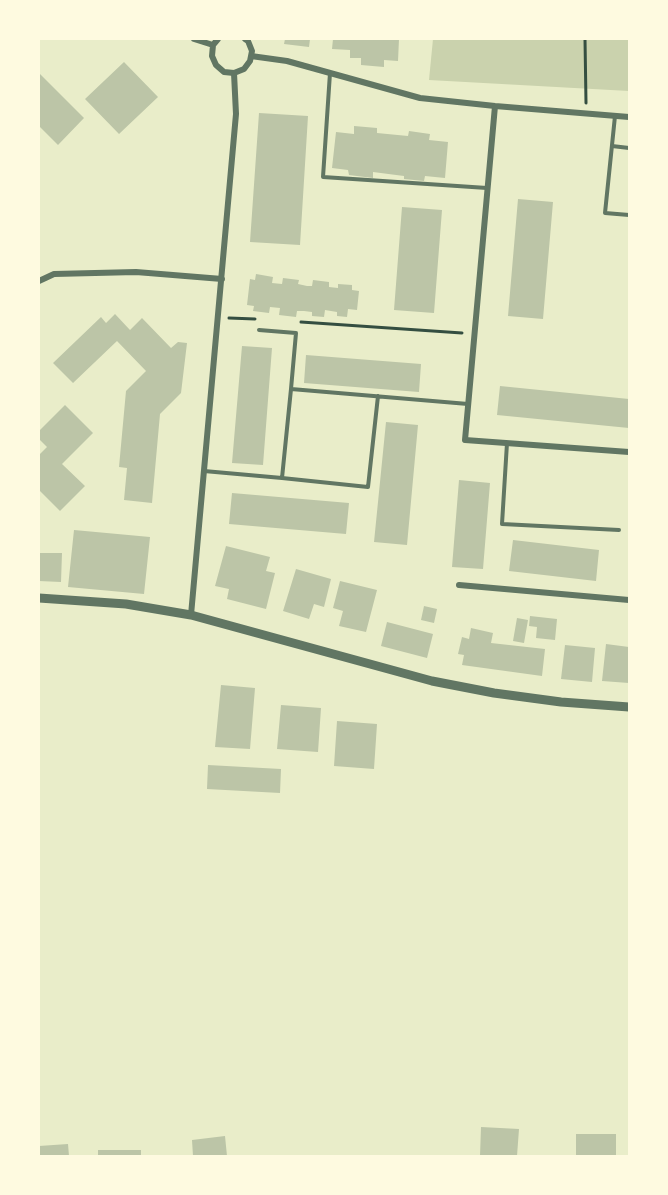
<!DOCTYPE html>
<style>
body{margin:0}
#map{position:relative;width:668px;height:1195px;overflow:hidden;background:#e9edc9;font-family:"Public Sans",sans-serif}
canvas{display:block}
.frame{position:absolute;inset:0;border:40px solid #fefae0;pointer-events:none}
</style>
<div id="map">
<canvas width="668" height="1195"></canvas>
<div class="frame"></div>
</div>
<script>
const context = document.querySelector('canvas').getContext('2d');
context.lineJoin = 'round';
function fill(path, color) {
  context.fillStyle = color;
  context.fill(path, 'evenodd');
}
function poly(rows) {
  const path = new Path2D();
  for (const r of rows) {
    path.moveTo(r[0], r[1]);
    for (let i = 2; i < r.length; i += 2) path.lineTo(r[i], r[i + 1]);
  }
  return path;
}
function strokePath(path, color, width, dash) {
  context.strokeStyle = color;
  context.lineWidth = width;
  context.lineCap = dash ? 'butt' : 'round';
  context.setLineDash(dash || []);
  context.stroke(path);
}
fill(poly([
 [433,39,629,39,629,91,429,80]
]), '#cad2ad');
fill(poly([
 [285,39,310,39,309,47,284,44],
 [333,39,399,39,398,61,384,60,384,67,361,65,361,58,350,58,350,50,332,49],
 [124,62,158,97,119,134,85,99],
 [39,73,84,118,58,145,39,126],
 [259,113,308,116,300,245,250,242],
 [354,126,377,128,377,133,408,136,409,131,430,134,429,140,448,142,445,178,425,176,424,181,404,179,404,176,373,172,373,178,349,175,348,170,332,168,336,132,354,134],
 [518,199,553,202,543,319,508,316],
 [402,207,442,210,434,313,394,310],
 [256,274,273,277,272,283,282,284,283,278,299,280,298,284,307,286,312,286,313,280,329,282,329,287,338,288,338,284,352,285,352,290,359,291,357,310,348,309,347,317,337,316,337,312,325,310,324,317,312,316,312,312,304,311,297,311,296,317,279,315,280,308,270,307,269,313,253,311,254,306,247,305,250,279,255,280],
 [115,314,130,330,142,318,171,348,178,342,187,343,181,393,160,414,152,503,124,500,127,468,119,467,126,391,146,371,117,341,73,383,53,363,101,317,106,323],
 [242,346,272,348,263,465,232,463],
 [306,355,421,364,419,392,304,383],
 [500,386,629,399,629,428,497,415],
 [65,405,93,433,62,464,85,486,60,511,39,490,39,455,47,447,39,439,39,431],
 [386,422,418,425,407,545,374,542],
 [459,480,490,483,483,569,452,567],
 [232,493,349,503,346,534,229,524],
 [74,530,150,537,144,594,68,587],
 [513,540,599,550,596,581,509,571],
 [226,546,270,557,266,571,275,573,266,609,227,599,229,589,215,586],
 [39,553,62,553,61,582,39,581],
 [296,569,331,579,324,607,314,604,309,619,283,611],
 [340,581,377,590,366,632,339,626,343,611,333,608],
 [424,606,437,609,434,623,421,620],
 [530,616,557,619,555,640,536,638,537,627,529,626],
 [517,618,528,620,524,643,513,641],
 [387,622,433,634,427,658,381,646],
 [471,628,493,633,491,643,545,649,542,676,462,665,464,655,458,654,462,637,469,639],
 [606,644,629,647,628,659,629,659,629,683,602,681],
 [565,645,595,648,592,682,561,679],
 [221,685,255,688,250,749,215,747],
 [281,705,321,708,318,752,277,749],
 [337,721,377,724,374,769,334,766],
 [208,765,281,769,280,793,207,789],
 [481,1127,519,1129,517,1156,480,1156],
 [576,1134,616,1134,616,1156,576,1156],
 [225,1136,227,1156,193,1156,192,1140],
 [68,1144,69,1156,39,1156,39,1146],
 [98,1150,141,1150,141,1156,98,1156]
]), '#bcc5a7');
strokePath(poly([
 [585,39,586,103],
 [229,318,255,319],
 [301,322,462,333]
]), '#344e41', 3);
strokePath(poly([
 [330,73,323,177,487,188],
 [615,116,605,213,629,215],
 [612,146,629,148],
 [259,330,296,333,291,389],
 [507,443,502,524,619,530],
 [204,471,282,478,291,389,468,404],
 [282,478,368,487,378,396]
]), '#617663', 4);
strokePath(poly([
 [194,39,213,45],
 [218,39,213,45,212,56,216,65,224,72,234,73,244,69,250,61,252,51,248,41,245,39],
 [251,56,287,61,420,98,495,106,629,117],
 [495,106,465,440,629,452],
 [39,281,54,274,136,272,222,279],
 [459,585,629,600],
 [191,615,236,114,234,73]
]), '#617663', 6);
strokePath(poly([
 [39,598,126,604,191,615,432,681,494,693,561,702,629,707]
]), '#617663', 9);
</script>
